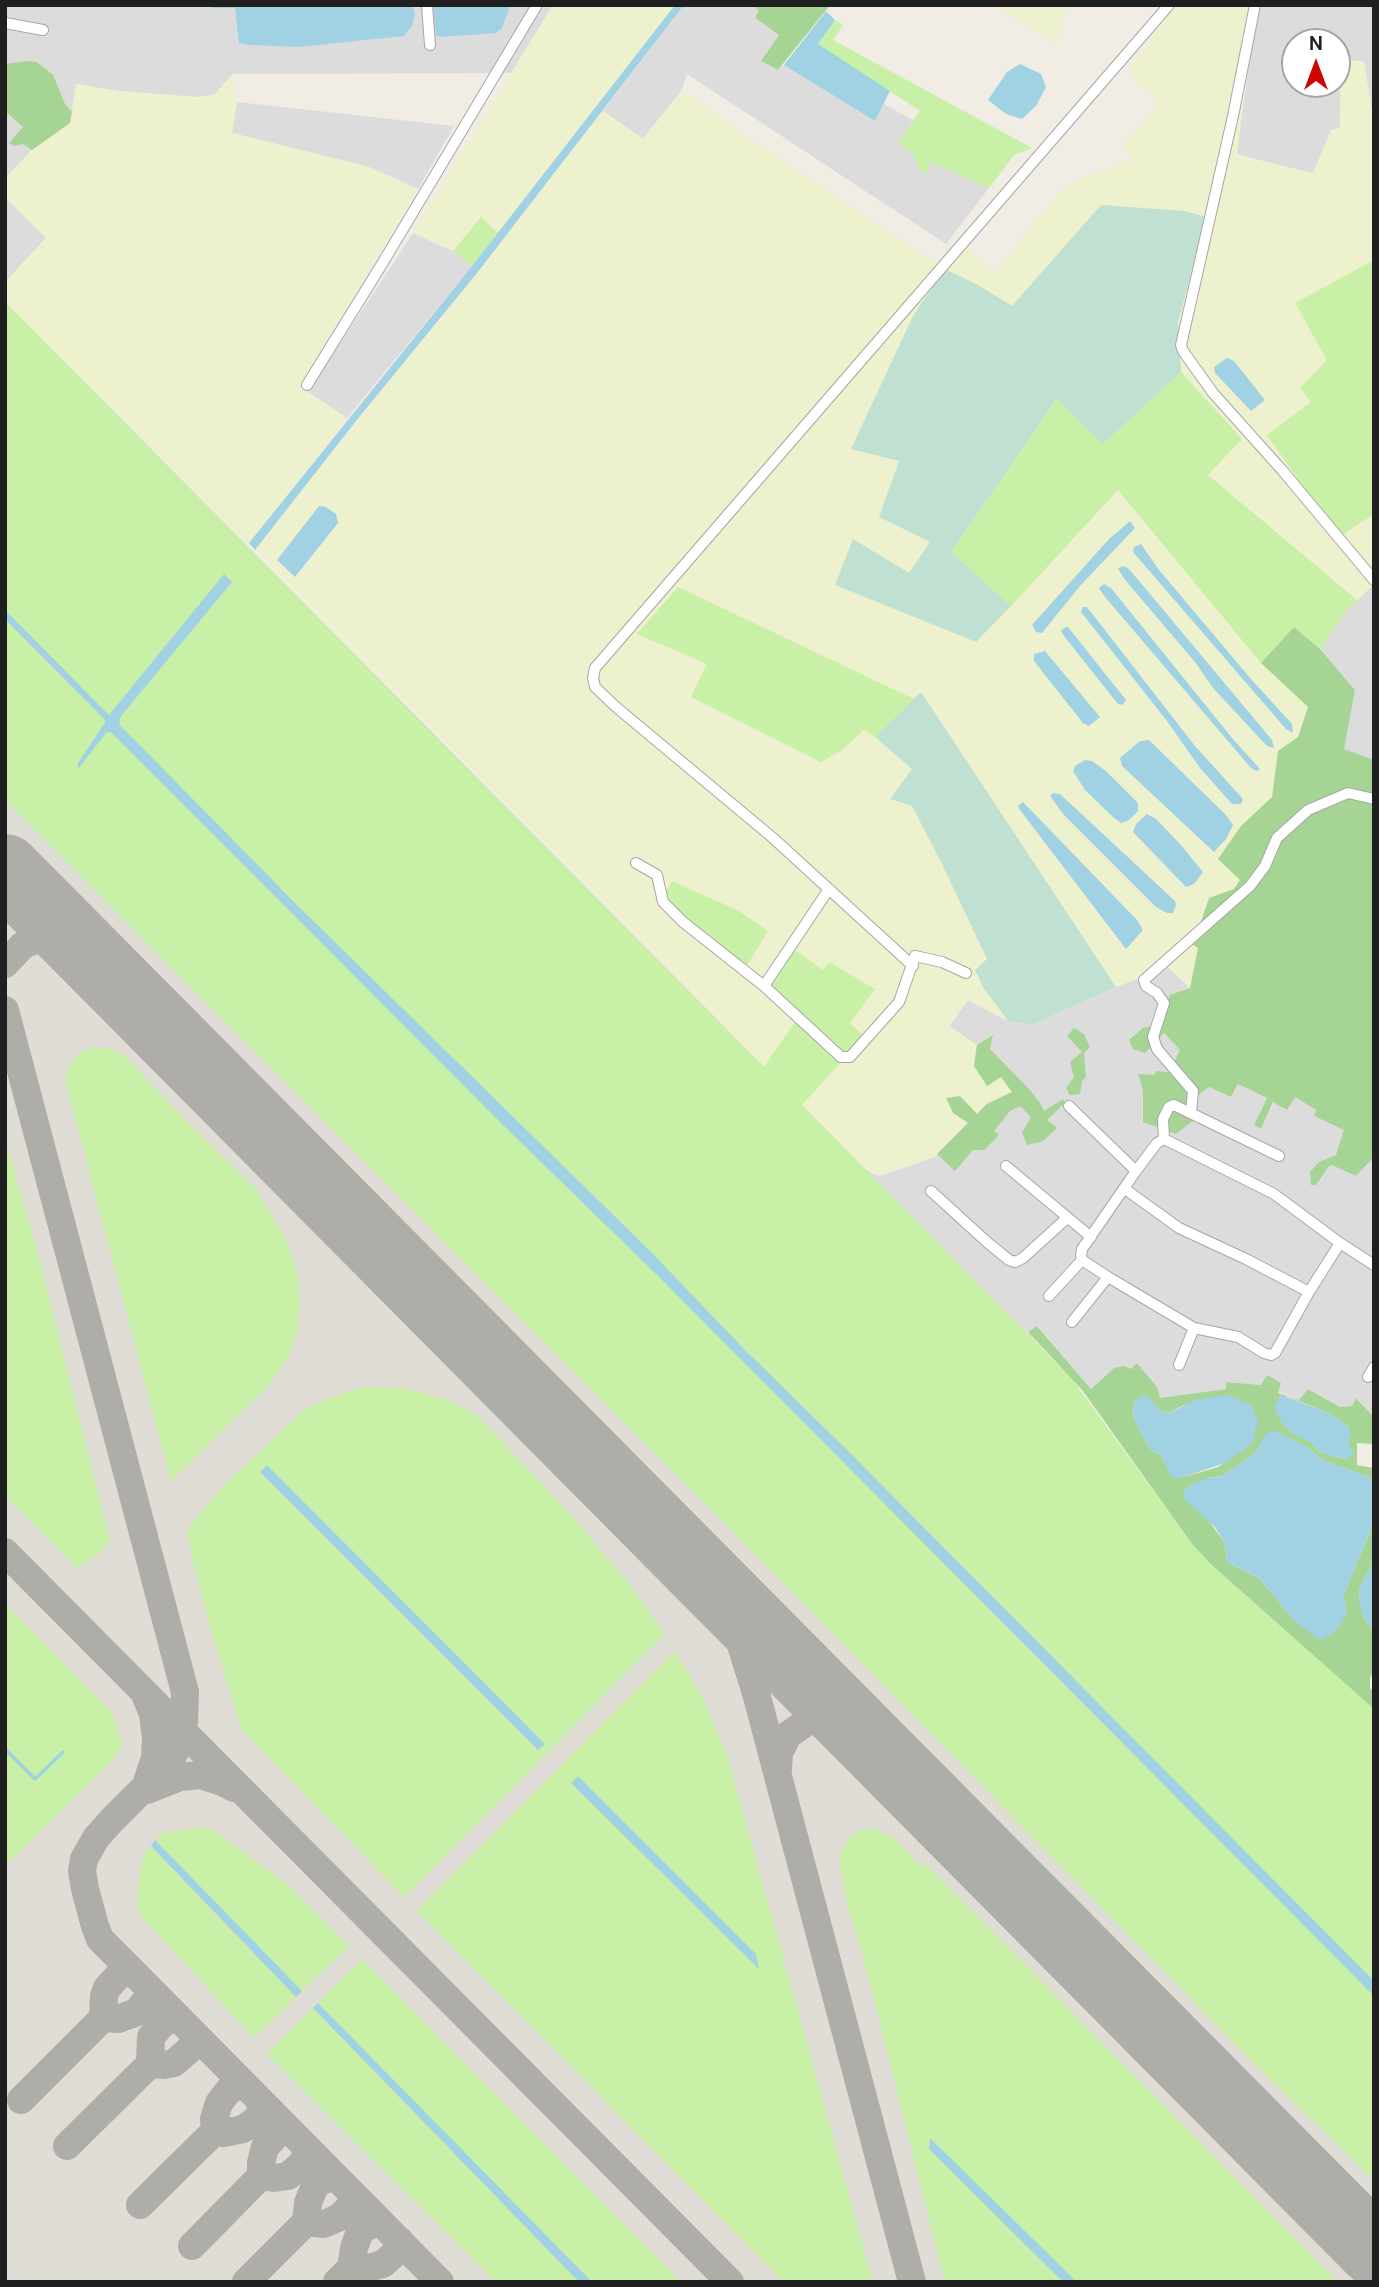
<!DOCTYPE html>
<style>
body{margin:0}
#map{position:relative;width:1379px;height:2287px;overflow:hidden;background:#f1ede4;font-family:"DM Sans",sans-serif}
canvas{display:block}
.frame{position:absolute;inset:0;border:7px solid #1f1f1f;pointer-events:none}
.north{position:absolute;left:1281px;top:28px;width:70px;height:70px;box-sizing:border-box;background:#fff;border:2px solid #a5a5a5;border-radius:50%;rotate:0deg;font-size:19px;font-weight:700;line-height:28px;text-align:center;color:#1f1f1f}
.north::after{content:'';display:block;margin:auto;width:24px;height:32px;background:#ce0500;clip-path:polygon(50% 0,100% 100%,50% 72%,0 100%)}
</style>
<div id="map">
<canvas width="1379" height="2287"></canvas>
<div class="frame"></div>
<div class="north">N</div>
</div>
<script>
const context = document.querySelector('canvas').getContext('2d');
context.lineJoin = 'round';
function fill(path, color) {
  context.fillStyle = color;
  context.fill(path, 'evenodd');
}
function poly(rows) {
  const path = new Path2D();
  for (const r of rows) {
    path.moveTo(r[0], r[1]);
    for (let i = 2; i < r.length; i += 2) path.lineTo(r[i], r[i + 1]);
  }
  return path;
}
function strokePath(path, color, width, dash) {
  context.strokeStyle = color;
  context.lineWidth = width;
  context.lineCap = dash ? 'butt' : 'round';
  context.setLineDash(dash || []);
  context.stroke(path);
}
fill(poly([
 [5,5,553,5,511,73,233,74,214,95,196,97,117,91,77,84,70,123,32,150,5,178],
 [684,5,752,5,760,10,755,18,779,35,762,61,777,70,784,65,875,120,884,104,913,120,899,142,929,161,989,188,946,244,687,74,681,91,643,139,603,111],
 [1258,5,1374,5,1374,125,1364,62,1341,59,1340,128,1331,130,1313,174,1236,154],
 [1295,42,1337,42,1337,84,1295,84],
 [237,102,454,126,418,189,369,167,232,133],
 [5,197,46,238,5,282],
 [413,233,453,251,472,266,347,418,308,392],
 [1374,584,1374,760,1343,749,1355,690,1320,649,1348,609],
 [1168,967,1190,988,1164,1032,1180,1050,1169,1072,1156,1071,1143,1090,1143,1122,1188,1103,1209,1087,1231,1097,1238,1084,1267,1098,1254,1125,1261,1129,1274,1102,1295,1097,1316,1110,1314,1116,1345,1130,1341,1143,1356,1176,1374,1157,1374,1429,1373,1416,1357,1398,1352,1406,1340,1407,1308,1389,1299,1400,1261,1385,1227,1382,1227,1389,1160,1398,1131,1369,1114,1368,1091,1389,1038,1326,1028,1332,866,1170,879,1176,935,1157,968,1123,949,1026,968,1000,1008,1021,1032,1025,1116,987]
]), '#dddcdc');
fill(poly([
 [5,302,1028,1332,1192,1544,1374,1709,1374,2282,5,2282]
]), '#dfddd6');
fill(poly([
 [553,5,675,5,498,233,481,217,453,251,413,233],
 [997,5,1067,5,1057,43,1012,17],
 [1176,5,1254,5,1237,155,1313,173,1331,130,1340,128,1341,59,1364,62,1374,125,1374,260,1296,303,1327,360,1301,388,1311,402,1340,537,1372,515,1374,517,1374,584,1348,609,1320,649,1294,627,1261,663,1308,707,1298,737,1278,751,1272,797,1241,826,1219,859,1241,880,1198,948,1190,988,1168,967,1116,987,1032,1025,1008,1021,968,1000,949,1026,977,1045,974,1066,988,1086,1001,1076,1012,1092,987,1103,977,1114,961,1097,946,1098,953,1113,968,1122,934,1157,879,1176,866,1170,255,550,603,111,643,139,681,91,945,269,966,247,994,273,1064,187,1077,180,1132,160,1123,146,1160,102,1137,84,1130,68],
 [233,74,237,102,232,133,369,167,418,189,299,386,347,418,248,545,5,302,5,282,46,238,5,197,5,178,32,150,70,123,76,84,117,91,196,97,214,95]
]), '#eef1ce');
fill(poly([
 [835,20,843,25,833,40,1032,148,1014,155,989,188,929,162,927,174,919,171,913,153,898,143,920,111,817,44],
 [481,217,498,233,472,266,453,251],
 [1374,260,1374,514,1339,537,1267,435,1311,402,1300,388,1327,360,1295,303],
 [5,302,764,1067,795,1022,841,1062,802,1105,1072,1379,1192,1544,1213,1566,1374,1709,1374,2181,1253,2062,740,1539,5,800],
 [1181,372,1242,439,1208,475,1357,600,1348,609,1320,649,1294,627,1261,663,1118,490,1011,606,951,552,1058,398,1103,444],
 [678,587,914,699,875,737,864,730,841,751,821,762,691,697,707,664,637,634],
 [672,881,739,911,768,931,746,967,669,904,665,894],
 [795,950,823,970,829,962,875,989,850,1023,863,1035,848,1051,842,1051,770,988],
 [92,1047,111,1049,124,1055,186,1121,255,1188,286,1238,297,1272,300,1300,297,1332,289,1357,269,1385,171,1481,65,1080,71,1063,79,1054],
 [5,1138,41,1265,110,1540,98,1555,77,1568,5,1496],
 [362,1387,404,1388,448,1400,478,1416,562,1505,627,1581,665,1634,404,1897,242,1730,212,1634,192,1558,187,1529,223,1486,302,1412,321,1401],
 [5,1603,113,1714,122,1745,112,1761,5,1866],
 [675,1651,701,1694,727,1754,873,2282,784,2282,417,1911],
 [199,1827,215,1831,290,1886,349,1946,302,1991,155,1840,161,1834],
 [872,1828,892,1836,921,1867,925,1863,1338,2282,945,2282,866,1967,848,1908,840,1863,840,1853,850,1837,861,1830],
 [151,1846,296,1997,254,2038,139,1914,137,1895,144,1854],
 [362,1959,681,2282,496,2282,267,2054]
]), '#c8f0a6');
fill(poly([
 [752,5,830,5,778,70,761,61,779,35,755,18,759,10],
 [27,61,37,62,53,75,65,104,72,112,70,123,32,150,23,144,14,146,9,143,23,127,5,111,5,64],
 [1294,627,1320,649,1355,690,1344,749,1374,760,1374,1157,1356,1176,1332,1165,1329,1166,1316,1185,1311,1185,1310,1172,1319,1162,1336,1155,1344,1130,1314,1116,1316,1110,1295,1097,1287,1110,1273,1102,1261,1129,1254,1125,1267,1098,1238,1084,1231,1097,1209,1087,1188,1103,1194,1120,1176,1134,1143,1122,1143,1090,1138,1074,1154,1075,1156,1071,1169,1072,1180,1050,1164,1033,1145,1053,1133,1049,1129,1040,1143,1028,1157,1025,1170,995,1190,988,1198,948,1189,942,1197,933,1209,898,1234,889,1240,880,1218,859,1241,826,1272,797,1278,751,1298,737,1308,707,1261,663],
 [1074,1028,1084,1034,1090,1047,1084,1053,1086,1077,1082,1081,1080,1094,1070,1095,1066,1088,1074,1077,1070,1062,1082,1052,1067,1036],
 [993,1035,990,1049,1029,1089,1041,1104,1044,1111,1063,1099,1065,1103,1047,1120,1057,1128,1043,1141,1027,1145,1022,1133,1031,1117,1020,1106,1010,1111,994,1131,999,1135,984,1150,973,1150,955,1171,937,1154,968,1123,953,1113,946,1098,960,1096,977,1114,987,1104,1012,1092,1001,1077,987,1086,974,1066,977,1045],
 [1037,1326,1091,1389,1114,1368,1124,1366,1131,1369,1137,1363,1157,1387,1160,1398,1226,1389,1226,1382,1261,1385,1267,1375,1281,1383,1278,1393,1299,1400,1308,1389,1340,1407,1352,1406,1356,1398,1373,1416,1374,1444,1357,1443,1357,1465,1374,1468,1374,1483,1367,1476,1324,1461,1307,1447,1253,1455,1222,1476,1207,1478,1206,1517,1225,1543,1227,1562,1259,1578,1295,1621,1347,1612,1343,1596,1374,1522,1374,1561,1360,1587,1359,1596,1363,1616,1374,1631,1374,1672,1370,1678,1370,1688,1374,1693,1374,1709,1213,1566,1192,1544,1083,1391,1028,1332],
 [1146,1395,1160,1410,1165,1413,1171,1412,1184,1405,1251,1405,1255,1415,1252,1443,1218,1467,1187,1476,1172,1476,1160,1454,1151,1450,1140,1431,1132,1412,1135,1401],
 [1286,1396,1326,1412,1346,1424,1350,1431,1345,1459,1320,1452,1311,1442]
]), '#a6d495');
fill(poly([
 [1101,205,1185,211,1206,217,1178,323,1181,372,1103,444,1057,399,951,552,1011,606,976,642,835,585,853,539,909,573,930,542,879,517,899,461,851,449,913,316,945,269,978,285,1012,306],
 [921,692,1116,987,1032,1025,1008,1021,983,987,975,970,987,959,941,862,912,806,890,799,912,769,875,737]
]), '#c0e1d2');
fill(poly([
 [211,5,412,5,415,14,412,26,404,36,298,47,249,45,239,43,235,8,212,8],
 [433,5,510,5,510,6,502,28,496,33,441,37,436,35],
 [675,5,684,5,477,273,356,421,255,550,249,543,472,266],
 [826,11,835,20,818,44,890,91,875,121,784,65],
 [1020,64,1041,74,1046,87,1036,106,1022,119,1006,114,988,100,1007,72],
 [1227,358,1234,361,1265,400,1251,411,1215,373,1214,367],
 [319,506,326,507,336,514,338,523,295,577,277,560],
 [1130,521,1135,528,1080,586,1042,633,1036,632,1032,625,1109,539],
 [1141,544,1159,570,1251,679,1292,724,1293,733,1286,729,1133,552,1134,547],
 [1122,566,1128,568,1145,588,1272,740,1274,748,1267,746,1213,688,1195,662,1126,581,1118,569],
 [224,574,232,582,121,716,119,724,295,903,650,1251,745,1350,846,1449,1374,1981,1374,1996,656,1274,504,1126,112,733,107,732,78,769,78,763,106,721,5,619,5,610,109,715],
 [1104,584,1111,588,1232,738,1260,769,1257,771,1251,768,1105,597,1099,588],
 [1083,607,1087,607,1195,746,1243,799,1241,804,1232,804,1200,768,1167,721,1081,612],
 [1065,627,1068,627,1126,700,1122,705,1118,704,1064,636,1061,631],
 [1045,651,1100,717,1089,726,1083,723,1034,661,1034,654],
 [1149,740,1226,815,1233,825,1226,839,1214,852,1122,766,1120,758,1140,741],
 [1085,760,1092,761,1106,771,1138,803,1138,811,1129,820,1121,823,1114,818,1085,790,1073,771,1075,766],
 [1053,793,1060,794,1175,901,1176,905,1173,913,1167,913,1156,907,1064,815,1050,796],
 [1023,802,1137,920,1143,930,1126,949,1020,810,1018,806],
 [1147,814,1156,819,1180,844,1203,872,1194,884,1186,887,1133,832,1136,824],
 [1146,1394,1160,1410,1165,1413,1172,1412,1195,1400,1228,1395,1251,1405,1259,1424,1253,1431,1255,1435,1252,1443,1225,1463,1177,1479,1171,1476,1160,1454,1151,1450,1140,1431,1132,1412,1135,1401],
 [1281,1395,1326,1412,1346,1424,1350,1431,1348,1444,1354,1454,1345,1459,1320,1452,1311,1442,1295,1435,1283,1425,1274,1407],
 [1273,1430,1307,1447,1324,1461,1367,1476,1374,1483,1374,1522,1343,1596,1347,1612,1345,1619,1333,1633,1320,1640,1295,1621,1259,1578,1227,1562,1225,1543,1215,1527,1183,1497,1184,1490,1190,1485,1207,1478,1222,1476,1253,1455,1266,1434],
 [267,1465,545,1744,538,1750,260,1472],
 [1374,1561,1374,1631,1363,1616,1359,1604,1359,1596,1360,1587],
 [578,1776,756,1954,759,1969,571,1783],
 [155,1840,302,1991,296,1997,151,1846],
 [318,2003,592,2282,579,2282,313,2008],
 [930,2138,1077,2282,1063,2282,929,2149]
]), '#a1d2e3');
strokePath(poly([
 [5,1749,35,1779,63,1752]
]), '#a1d2e3', 3.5);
strokePath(poly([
 [5,964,23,945,40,938,55,937,65,940,87,952],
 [5,1010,185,1692,184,1722,180,1740,173,1756,161,1771,112,1820,96,1838,84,1859,82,1871,85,1889,95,1926,100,1939,131,1970,440,2282],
 [5,1552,730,2282],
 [708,1578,740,1642,756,1693,912,2282],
 [146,1697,153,1714,156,1738,155,1758,147,1782],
 [778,1769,779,1753,788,1735,808,1721,825,1718,833,1719,843,1722,858,1730],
 [147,1790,180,1777,200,1775,222,1782,234,1788],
 [103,2018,104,1996,107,1988,118,1976,131,1970],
 [150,2064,151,2037,162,2024,176,2017],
 [21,2100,103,2018,118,2019,137,2012,152,1992],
 [215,2131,214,2119,219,2103,229,2090,243,2084],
 [67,2146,150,2064,164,2065,174,2063,190,2049,196,2038],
 [261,2176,261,2163,265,2147,285,2126],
 [334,2176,319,2182,314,2188,308,2203,306,2222,324,2224,338,2218,349,2208,353,2196],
 [140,2205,215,2131,224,2133,243,2129,256,2120,264,2105],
 [192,2246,261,2176,274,2178,288,2176,302,2164,308,2150],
 [351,2268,354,2248,359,2234,363,2229,379,2221],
 [246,2282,306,2222],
 [337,2282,351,2268,368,2268,383,2264,394,2254,400,2241]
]), '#afada8', 28);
strokePath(poly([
 [5,870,1374,2250]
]), '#afada8', 72);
const minor = poly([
 [427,5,430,45],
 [1255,5,1233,116,1181,345,1183,351,1213,393,1282,470,1374,580],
 [5,23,43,30],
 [307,385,382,264,537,5],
 [636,863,657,875,663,902,683,922,764,986],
 [829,889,764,986,841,1057,850,1057,899,1002,915,956,942,962,966,973],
 [913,966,773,838,616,707,595,687,593,678,595,668,1169,5],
 [1069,1106,1136,1171],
 [1191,1113,1193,1091,1157,1049,1153,1037,1164,1003,1157,993,1146,986,1144,980,1250,886,1265,866,1277,838,1308,810,1348,793,1374,799],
 [1164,1139,1163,1119,1169,1107,1174,1105,1279,1156],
 [1006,1166,1091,1237],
 [1125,1189,1179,1228,1246,1259,1309,1292],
 [931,1191,988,1243,1009,1260,1015,1262,1023,1258,1067,1218],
 [1340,1243,1309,1292,1275,1353,1271,1355,1264,1353,1238,1337,1194,1328,1108,1277,1082,1260,1081,1256,1082,1249,1136,1171,1157,1143,1164,1139,1274,1194,1340,1243,1374,1265],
 [1049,1296,1082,1260],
 [1072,1322,1108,1277],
 [1179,1365,1194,1328],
 [1368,1377,1374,1367]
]);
strokePath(minor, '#a6a6a6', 12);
strokePath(minor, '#fff', 10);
</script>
